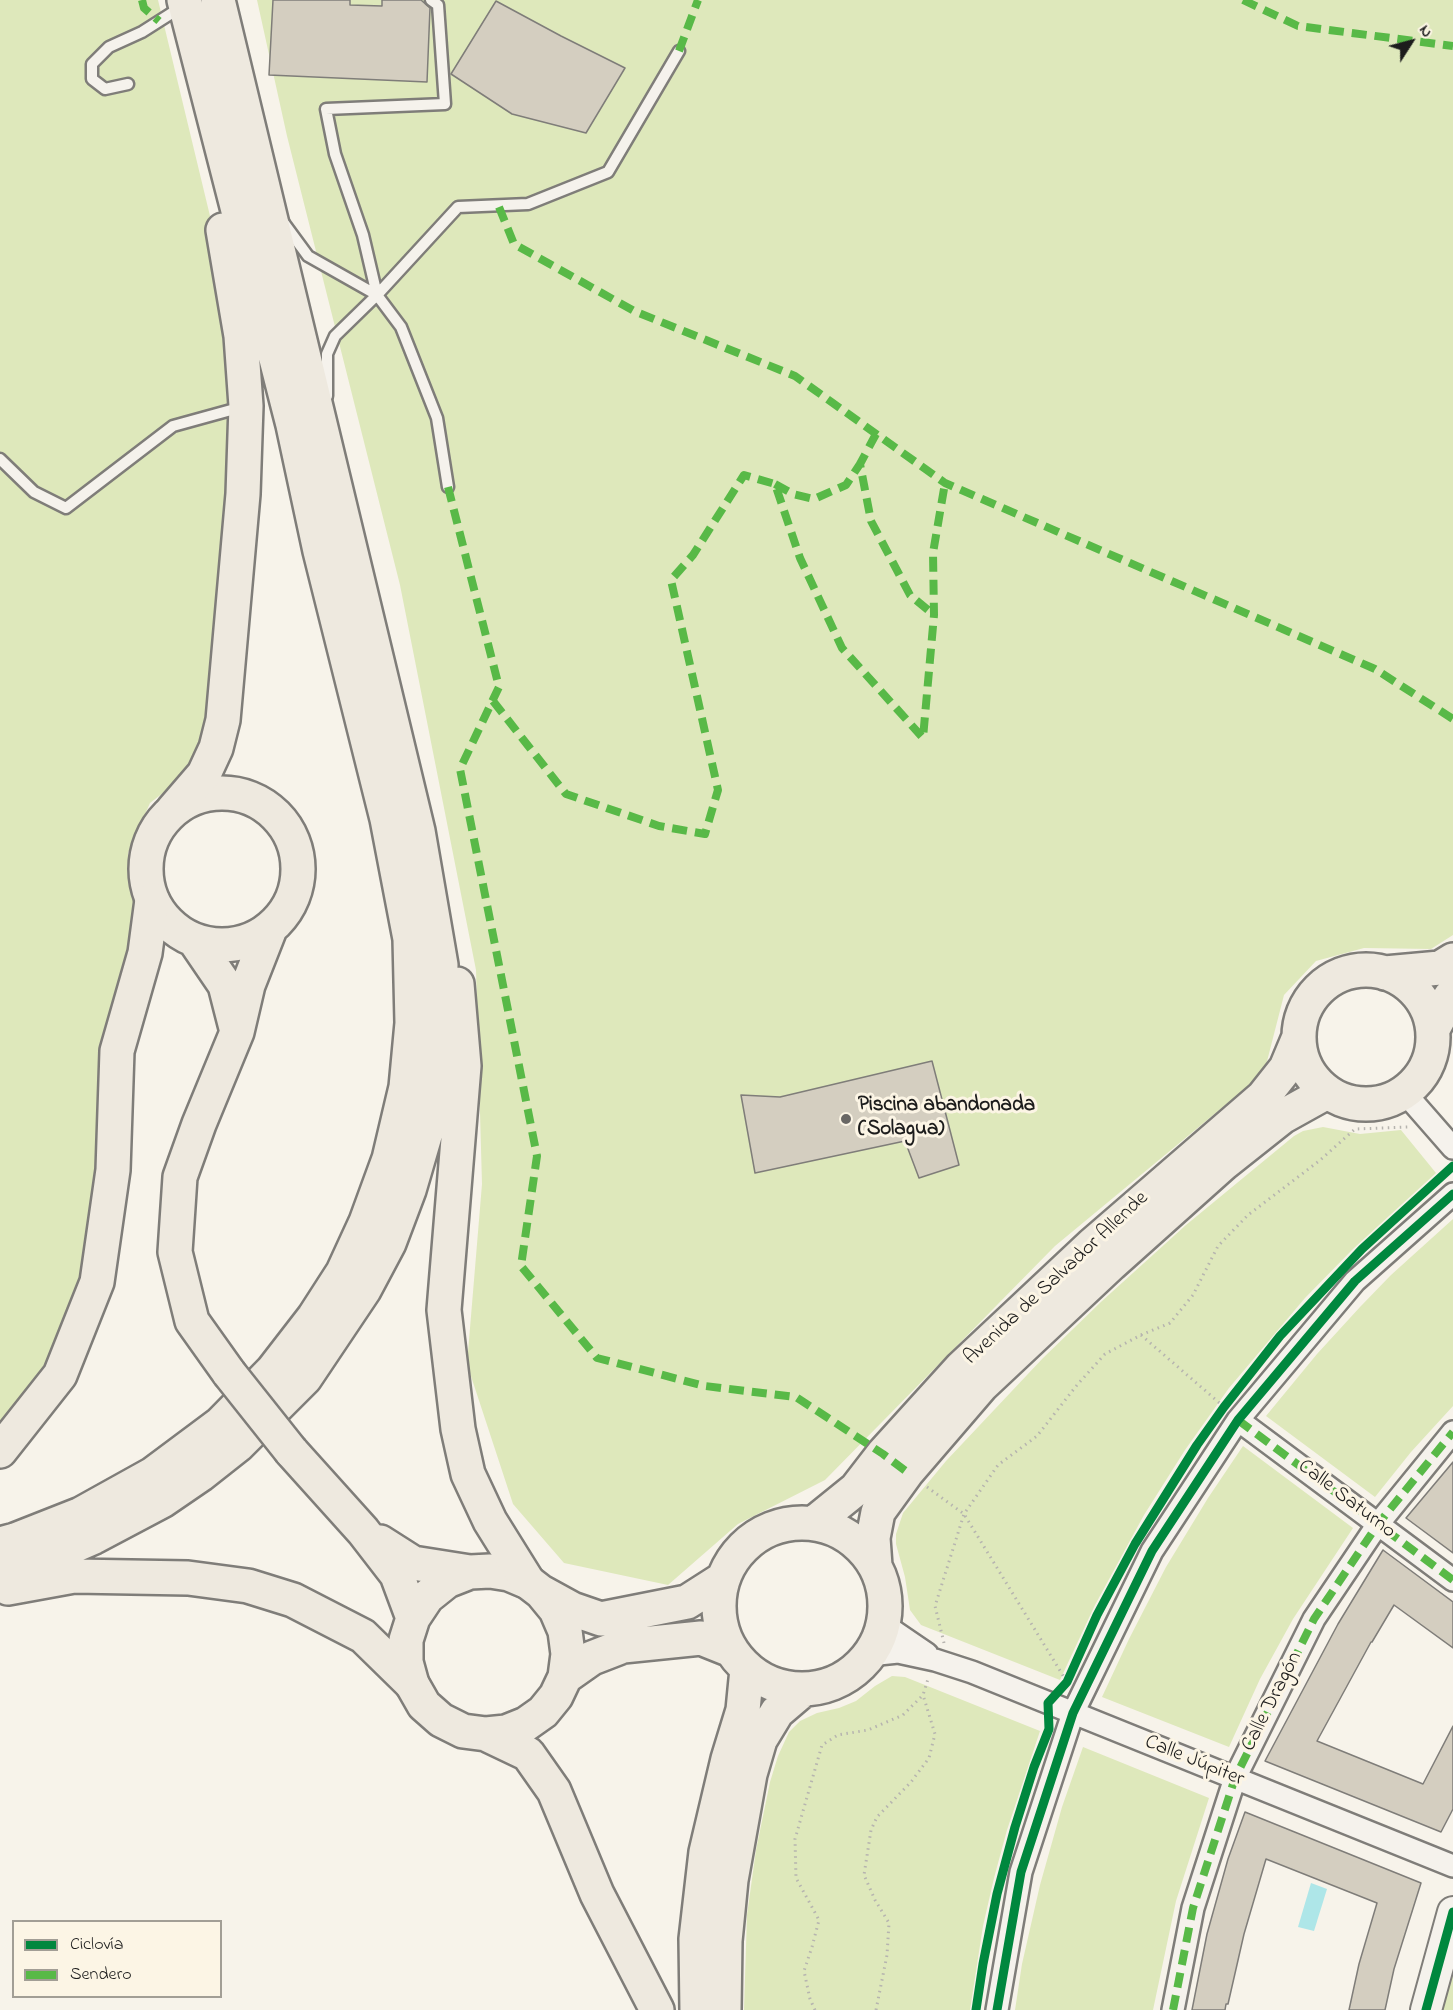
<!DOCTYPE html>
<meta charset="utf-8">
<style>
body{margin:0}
#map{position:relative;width:1453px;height:2010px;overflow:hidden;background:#f7f3ea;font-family:"Indie Flower",sans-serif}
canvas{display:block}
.legend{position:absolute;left:12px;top:1920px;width:210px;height:78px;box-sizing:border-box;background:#fcf5e5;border:2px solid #a29e95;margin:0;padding:8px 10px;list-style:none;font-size:18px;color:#1c1c1c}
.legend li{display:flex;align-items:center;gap:12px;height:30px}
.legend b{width:30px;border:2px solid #a29e95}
.north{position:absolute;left:1381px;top:12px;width:60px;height:60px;-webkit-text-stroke:4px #fcf5e5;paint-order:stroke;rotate:54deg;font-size:16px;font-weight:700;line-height:24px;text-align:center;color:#1c1c1c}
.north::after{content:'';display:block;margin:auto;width:21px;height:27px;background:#1c1c1c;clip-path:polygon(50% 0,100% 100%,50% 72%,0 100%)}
</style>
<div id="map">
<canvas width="1453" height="2010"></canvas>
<ul class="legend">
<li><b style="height:8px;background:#00873e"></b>Ciclovía</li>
<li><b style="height:8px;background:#58b947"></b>Sendero</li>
</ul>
<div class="north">N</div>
</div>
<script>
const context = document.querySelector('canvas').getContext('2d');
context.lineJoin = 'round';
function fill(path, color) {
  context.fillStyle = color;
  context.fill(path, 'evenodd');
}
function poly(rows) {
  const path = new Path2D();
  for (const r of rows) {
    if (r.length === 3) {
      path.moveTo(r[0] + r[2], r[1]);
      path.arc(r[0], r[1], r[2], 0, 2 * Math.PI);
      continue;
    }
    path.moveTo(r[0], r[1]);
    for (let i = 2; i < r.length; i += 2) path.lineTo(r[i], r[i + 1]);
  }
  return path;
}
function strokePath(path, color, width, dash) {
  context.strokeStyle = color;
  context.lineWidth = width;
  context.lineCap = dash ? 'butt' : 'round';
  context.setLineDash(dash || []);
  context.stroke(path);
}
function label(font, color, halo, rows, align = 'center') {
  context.font = font + ' "Indie Flower",sans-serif';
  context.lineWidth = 6;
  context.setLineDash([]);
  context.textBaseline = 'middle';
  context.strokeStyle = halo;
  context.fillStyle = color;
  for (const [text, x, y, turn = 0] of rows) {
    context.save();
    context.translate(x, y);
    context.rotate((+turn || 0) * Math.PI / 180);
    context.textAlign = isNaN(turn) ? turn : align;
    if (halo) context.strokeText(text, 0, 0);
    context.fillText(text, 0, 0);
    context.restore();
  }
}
fill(poly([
 [0,0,158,0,223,270,237,391,215,711,190,772,150,803,128,853,138,945,94,1248,73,1326,0,1436],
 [257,0,1453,0,1453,935,1431,949,1364,948,1316,961,1284,995,1264,1073,1055,1246,825,1480,738,1524,668,1585,564,1563,513,1504,467,1364,482,1184,476,970,400,585,287,136],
 [1323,1127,1360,1134,1401,1130,1436,1173,1354,1248,1305,1298,1229,1388,1185,1450,1144,1515,1095,1605,1060,1680,921,1625,910,1610,905,1577,896,1544,896,1534,903,1513,946,1461,1043,1358,1102,1301,1186,1225,1294,1136,1303,1131],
 [1453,1219,1453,1406,1411,1452,1375,1497,1266,1416,1317,1354,1360,1307,1391,1275],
 [1243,1446,1353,1528,1293,1619,1260,1679,1229,1747,1102,1697,1129,1639,1166,1567,1208,1498],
 [892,1676,905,1677,1040,1731,1007,1830,994,1878,983,1926,970,2010,744,2010,747,1915,756,1850,770,1782,778,1756,789,1732,800,1721,817,1713,839,1708,856,1701,875,1686],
 [1083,1747,1209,1798,1176,1901,1153,2010,1015,2010,1022,1964,1040,1885,1062,1807],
 [1453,1934,1453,2010,1433,2010]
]), '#dee8bb');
fill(poly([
 [1311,1883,1327,1889,1314,1931,1298,1927]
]), '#aee6e8');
const building = poly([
 [273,0,350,0,350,5,382,6,382,0,421,0,430,8,427,82,269,75,273,0],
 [496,1,561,36,625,68,586,133,512,114,451,74,496,1],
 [932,1061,959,1165,919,1178,905,1141,755,1173,741,1095,780,1097,932,1061],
 [1453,1462,1453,1553,1406,1518,1453,1462],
 [1383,1550,1453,1602,1453,1648,1394,1605,1372,1642,1371,1642,1317,1741,1423,1784,1453,1726,1453,1809,1441,1832,1265,1761,1338,1624,1383,1550],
 [1245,1812,1421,1883,1394,1969,1385,2010,1349,2010,1359,1964,1377,1903,1266,1859,1244,1934,1228,2004,1226,2004,1225,2010,1192,2010,1207,1934,1228,1859,1245,1812]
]);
fill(building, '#d4cec0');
strokePath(building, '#7f7d79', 1.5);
const service = poly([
 [431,0,438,5,445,104,326,109,335,154,363,235,377,295,401,327,437,418,448,487],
 [128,84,105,89,92,79,92,64,109,47,142,32,175,11],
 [283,222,308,256,377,295,335,336,327,354,327,396],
 [377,295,458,207,528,204,608,172,679,51],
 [0,459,34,492,66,508,173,426,242,407]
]);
const minor = poly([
 [1404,1092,1453,1148],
 [1238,1420,1453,1580],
 [883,1624,927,1654],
 [869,1655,898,1652,935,1660,972,1672,1453,1866],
 [997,2010,1021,1872,1073,1713,1152,1551,1238,1420,1355,1281,1453,1194],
 [1173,2010,1193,1908,1235,1778,1314,1619,1378,1524,1453,1432]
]);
const secondary = poly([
 [1426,2010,1453,1912]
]);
const primary = poly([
 [222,869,76],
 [195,941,225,985,236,1028],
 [1366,1037,67],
 [1385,973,1440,968,1453,960],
 [1433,1029,1450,997,1453,995],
 [229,1373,192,1321,175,1252,180,1177,199,1124,237,1032,248,985,270,929],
 [291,1451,363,1531,397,1575,413,1618],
 [814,1523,856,1489,883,1454,961,1368,1092,1245,1263,1097,1286,1068,1299,1037],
 [802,1606,83],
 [380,1542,413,1563,470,1572],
 [875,1566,873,1538,878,1512,907,1472,981,1386,1111,1264,1224,1163,1282,1117,1327,1092],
 [565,1677,592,1658,623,1646,701,1638,731,1650],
 [486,1734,506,1732,526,1724,543,1712,556,1696,565,1677,568,1654,565,1631,556,1610,542,1593],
 [657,2010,597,1894,554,1791,528,1754,486,1734,463,1731,441,1720,424,1705,412,1684,406,1662,406,1640,413,1618,427,1597,447,1581,470,1572,490,1571,509,1574,528,1582,541,1592,572,1609,601,1619,687,1602,723,1579],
 [697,2010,696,1939,706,1852,728,1759,743,1710,747,1669],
 [724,2010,725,1941,731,1880,750,1774,760,1740,777,1712,804,1689]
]);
const trunk = poly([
 [173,810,204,774,216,748,223,720,243,494,246,406,241,336,223,230],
 [457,984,464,1066,444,1310,458,1429,468,1474,490,1521,528,1582],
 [0,1451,60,1375,97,1282,113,1170,117,1051,145,953,152,900],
 [0,1544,15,1540,81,1514,153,1474,220,1424,273,1370,314,1317,343,1272,366,1222,389,1159,406,1087,412,1023,410,939,387,819,320,551,293,425,184,0],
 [0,1572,25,1567,94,1537,162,1501,200,1475,238,1445,305,1378,364,1290,389,1243,409,1190,426,1132,436,1075,441,965,418,831,218,0],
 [8,1588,74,1576,188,1578,248,1586,293,1600,363,1636,412,1684]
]);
strokePath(service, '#7f7d79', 15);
strokePath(minor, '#7f7d79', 26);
strokePath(secondary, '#7f7d79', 34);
strokePath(primary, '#7f7d79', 38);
strokePath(trunk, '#7f7d79', 38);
strokePath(poly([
 [1141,1335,1223,1406],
 [927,1487,964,1514,1067,1682],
 [944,1643,935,1606,964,1514,998,1465,1037,1436,1077,1385,1105,1354,1141,1335,1170,1323,1193,1295,1218,1246,1248,1215,1319,1161,1355,1129,1408,1127],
 [815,2010,810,1999,804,1971,812,1947,819,1920,796,1878,795,1839,822,1745,838,1735,868,1730,903,1715,923,1695,928,1679],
 [876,2010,887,1955,889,1923,875,1900,864,1875,871,1830,877,1817,911,1782,929,1758,935,1734,923,1695]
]), '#b6b4af', 3, [1.5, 4.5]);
strokePath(service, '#f5f2ec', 10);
strokePath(minor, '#f5f2ec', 21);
strokePath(secondary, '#f5f2ec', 30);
strokePath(primary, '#eee9df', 33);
strokePath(trunk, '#eee9df', 33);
const primaryBridge = poly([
 [229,1373,291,1451]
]);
strokePath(primaryBridge, '#7f7d79', 38, []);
strokePath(primaryBridge, '#eee9df', 33);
strokePath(poly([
 [142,0,144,8,159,21],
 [1243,0,1298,26,1453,46],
 [679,51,698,0],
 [499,207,514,244,634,311,795,376,945,483,1375,669,1453,719],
 [876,434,860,464,871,521,910,595,934,615],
 [775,484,793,494,814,499,846,485,860,464],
 [448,487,499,687,460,769,537,1156,521,1266,597,1358,705,1386,796,1397,883,1454,907,1472],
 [493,701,566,794,659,826,705,834,718,790,671,580,693,555,744,475,775,484,800,558,842,648,923,738,934,615,933,553,945,483],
 [1238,1420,1453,1580],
 [1173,2010,1193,1908,1235,1778,1314,1619,1378,1524,1453,1432]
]), '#58b947', 8, [15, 8]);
strokePath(poly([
 [976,2010,983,1964,997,1894,1015,1827,1034,1767,1049,1729,1048,1703,1067,1682,1097,1615,1135,1544,1197,1445,1224,1407,1280,1336,1362,1249,1453,1166],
 [997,2010,1021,1872,1073,1713,1152,1551,1238,1420,1355,1281,1453,1194],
 [1426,2010,1453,1912]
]), '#00873e', 9);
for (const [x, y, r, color] of [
 [846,1119,6,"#696764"]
]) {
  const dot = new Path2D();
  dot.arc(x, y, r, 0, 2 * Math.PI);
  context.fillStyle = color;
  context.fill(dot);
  strokePath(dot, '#fcf5e5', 2);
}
label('bold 21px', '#1c1c1c', '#fcf5e5', [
 ["Piscina abandonada",858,1107],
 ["(Solagua)",858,1131]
], 'left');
label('21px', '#1c1c1c', '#fcf5e5', [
 ["Avenida de Salvador Allende",1057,1279,-43],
 ["Calle Saturno",1346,1500,37],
 ["Calle Dragón",1273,1702,-63],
 ["Calle Júpiter",1194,1762,22]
]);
</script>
